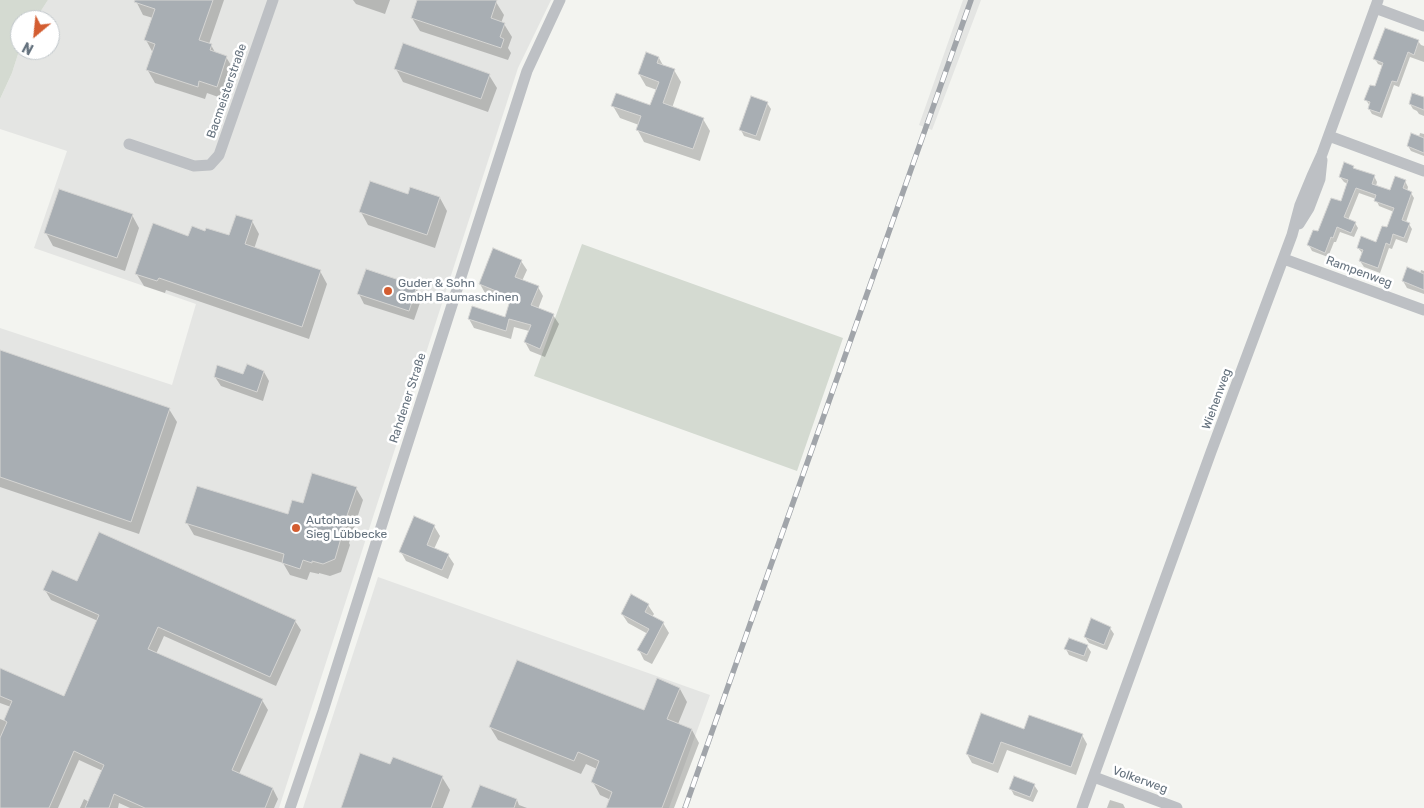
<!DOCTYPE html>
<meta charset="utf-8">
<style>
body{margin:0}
#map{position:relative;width:1424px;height:808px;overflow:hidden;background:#f3f4f0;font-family:Rubik,sans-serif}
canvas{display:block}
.north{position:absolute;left:10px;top:10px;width:50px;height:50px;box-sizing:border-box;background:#fff;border:1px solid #c1c7cb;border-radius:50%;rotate:208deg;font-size:14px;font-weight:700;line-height:20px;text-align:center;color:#65727e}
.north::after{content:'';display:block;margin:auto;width:18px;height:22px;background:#d35d31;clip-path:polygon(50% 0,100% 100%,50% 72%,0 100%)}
</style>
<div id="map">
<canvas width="1424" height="808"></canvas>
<div class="north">N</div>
</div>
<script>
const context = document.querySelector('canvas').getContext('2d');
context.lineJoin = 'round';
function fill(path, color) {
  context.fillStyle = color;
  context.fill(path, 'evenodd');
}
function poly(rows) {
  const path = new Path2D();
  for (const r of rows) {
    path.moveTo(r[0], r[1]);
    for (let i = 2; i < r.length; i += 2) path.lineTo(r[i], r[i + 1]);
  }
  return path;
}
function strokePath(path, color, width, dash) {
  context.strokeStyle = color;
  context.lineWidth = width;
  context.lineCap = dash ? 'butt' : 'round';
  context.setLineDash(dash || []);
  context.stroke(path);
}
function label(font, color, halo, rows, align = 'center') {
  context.font = font + ' Rubik,sans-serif';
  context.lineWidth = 5;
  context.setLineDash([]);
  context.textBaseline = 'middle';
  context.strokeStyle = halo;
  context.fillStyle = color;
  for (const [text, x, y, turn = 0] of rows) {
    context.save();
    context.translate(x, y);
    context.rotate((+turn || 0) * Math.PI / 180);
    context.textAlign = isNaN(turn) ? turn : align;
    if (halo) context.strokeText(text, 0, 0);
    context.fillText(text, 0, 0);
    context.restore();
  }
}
fill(poly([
 [48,0,551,0,518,68,279,808,0,808,0,328,172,385,196,304,34,248,67,151,0,129,0,99,12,73,20,48,20,50,50,50,50,20,35,20],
 [963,0,981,0,932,130,919,125],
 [378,577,710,695,669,808,303,808]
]), '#e4e5e3');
fill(poly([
 [0,0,48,0,35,20,20,20,20,48,12,73,0,99],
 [582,244,843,338,797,471,534,376]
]), '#d4dad1');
fill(poly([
 [136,0,224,0,209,44,211,45,216,54,226,57,234,70,224,99,207,93,205,99,155,83,147,69,153,53,146,40,153,18,143,15,136,1],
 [353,0,390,0,385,14,356,4],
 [418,0,490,0,496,2,504,15,501,23,504,24,512,37,508,48,511,53,508,60,420,31,412,18],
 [1418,41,1421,45,1424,46,1424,62,1410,57,1399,87,1394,85,1382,118,1372,114,1369,109,1370,106,1366,100,1376,88,1383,66,1378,64,1375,59],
 [659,58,664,67,674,70,681,82,672,108,703,119,710,131,700,161,644,142,637,129,639,125,620,118,613,106,651,107,657,90,646,86,639,74],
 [396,69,489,75,497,88,488,112,403,82],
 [1414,93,1424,98,1424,116,1419,114,1417,111,1413,109,1410,104],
 [767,103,771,109,760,141,744,136,741,130],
 [1420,133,1424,134,1424,156,1411,151,1408,146,1419,137],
 [1353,167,1355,170,1374,176,1377,182,1376,186,1391,192,1405,181,1408,187,1407,191,1411,193,1414,198,1406,222,1409,224,1412,229,1407,243,1396,239,1392,249,1389,248,1380,273,1364,267,1360,261,1363,254,1358,248,1377,243,1387,229,1394,212,1379,206,1376,199,1359,193,1348,220,1355,223,1358,228,1354,237,1340,232,1336,242,1334,242,1328,257,1312,251,1309,245,1341,203,1348,184,1344,182,1340,177],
 [409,196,440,198,447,211,435,248,368,225,361,212],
 [132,215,139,228,125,271,53,246,46,233],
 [252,221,259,234,254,249,320,271,327,284,309,339,166,290,165,293,144,286,136,273,189,237,206,232,229,237],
 [521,261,527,270,522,281,538,287,543,296,538,309,553,315,559,324,545,357,530,351,525,342,529,331,514,327,511,339,474,328,469,319,506,319,511,303,485,293,480,284],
 [1421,270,1424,271,1424,294,1407,288,1403,281,1420,274],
 [416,287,422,297,414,320,364,304,359,294],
 [0,351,169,409,177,422,139,534,0,487],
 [264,372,269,381,263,401,221,386,215,377,244,376],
 [356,488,363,500,349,543,350,545,341,572,330,576,319,573,319,574,310,572,307,580,290,575,283,563,194,535,187,523,289,516,303,505],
 [434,526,440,536,434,549,448,555,454,564,448,579,406,561,401,552],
 [77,583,295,621,301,630,276,686,164,636,156,654,262,700,268,710,239,774,273,789,278,799,274,808,130,808,119,803,118,808,80,808,84,799,89,802,103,771,79,760,58,808,0,808,0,719,5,721,11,707,0,703,0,669,65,698,98,621,51,600,45,590],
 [648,605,654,614,652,617,663,623,669,633,652,664,644,660,639,650,648,634,628,623,622,614],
 [1110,628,1114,634,1107,650,1089,643,1085,637],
 [1087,646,1091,652,1087,662,1069,655,1066,649],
 [658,680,680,689,687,702,678,724,692,730,699,743,674,808,608,808,611,800,600,795,593,782,597,769,586,764,581,774,498,740,490,727,644,711],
 [1025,730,1082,735,1087,744,1076,775,1007,750,998,773,972,763,967,754],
 [391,766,442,777,450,790,443,808,342,808],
 [1034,785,1038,791,1033,802,1014,795,1011,789],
 [480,786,517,800,519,805,527,808,472,808],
 [1110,800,1123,804,1125,808,1107,808]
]), '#0003');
const building = poly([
 [135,0,213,0,199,40,212,44,210,50,227,56,217,87,199,81,198,87,146,70,155,44,144,40,155,9,134,2,135,0],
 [417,0,497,0,491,18,505,23,500,37,504,39,501,48,411,18,417,0],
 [1385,28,1419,40,1414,55,1408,52,1397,82,1392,81,1380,113,1368,109,1370,102,1364,100,1370,85,1375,86,1383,63,1373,59,1385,28],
 [403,43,490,74,481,99,394,69,403,43],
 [646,52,659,57,657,63,675,69,663,103,704,118,693,149,636,130,641,116,611,106,616,93,650,105,659,82,638,74,646,52],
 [1412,93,1424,97,1424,110,1409,104,1412,93],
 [751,96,768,102,756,136,739,130,751,96],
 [1411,133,1424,138,1424,153,1407,146,1411,133],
 [1344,162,1354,166,1353,168,1375,175,1372,184,1390,190,1395,176,1406,180,1403,188,1412,192,1402,220,1410,223,1404,238,1393,234,1390,245,1386,243,1378,268,1359,261,1363,250,1357,248,1361,236,1376,242,1382,226,1387,227,1394,208,1374,201,1376,195,1356,188,1344,217,1356,222,1351,233,1337,227,1333,238,1331,237,1325,253,1307,245,1313,230,1318,231,1331,198,1341,201,1348,180,1339,177,1344,162],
 [370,181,408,194,410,187,440,197,427,235,359,212,370,181],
 [59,189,133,214,117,258,44,233,59,189],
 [236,215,253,220,245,244,321,270,302,327,159,278,157,281,135,274,153,223,188,236,192,226,205,231,206,228,229,235,236,215],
 [493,248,522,260,515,277,539,286,531,305,554,314,540,349,524,342,531,325,509,319,506,331,468,319,472,306,505,317,511,297,479,284,493,248],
 [1407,267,1424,274,1424,290,1402,281,1407,267],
 [366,269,417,286,409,311,357,294,366,269],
 [0,350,170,408,131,522,0,477,0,350],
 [247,364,264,371,257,392,214,377,217,365,243,374,247,364],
 [312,473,357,487,342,530,343,531,335,559,323,564,312,561,312,563,303,560,300,569,282,563,284,554,185,523,197,486,288,514,292,500,303,503,312,473],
 [414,516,435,525,427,545,449,554,442,570,399,552,414,516],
 [99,532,296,620,270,677,158,627,148,649,263,699,232,770,273,788,265,808,145,808,114,794,109,808,85,808,104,765,74,751,49,808,0,808,0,738,7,722,4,720,12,701,0,696,0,668,64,696,99,615,43,590,52,570,77,581,99,532],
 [631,594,649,604,645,612,664,622,647,655,637,650,649,629,621,614,631,594],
 [1091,618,1111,627,1104,645,1084,637,1091,618],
 [1069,638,1088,645,1084,656,1064,649,1069,638],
 [517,660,644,710,657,678,680,688,667,719,692,729,662,808,606,808,612,792,591,782,599,761,578,752,574,761,489,727,517,660],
 [981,713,1024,729,1029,715,1083,734,1071,767,1001,742,993,764,966,754,981,713],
 [360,753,390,764,393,757,443,776,431,808,341,808,360,753],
 [1014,776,1035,784,1030,797,1009,789,1014,776],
 [480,785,517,799,514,808,471,808,480,785]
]);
fill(building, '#a8aeb3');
strokePath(building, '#d5d5d3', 1);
strokePath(poly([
 [1375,8,1424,26],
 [1329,136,1424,171],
 [129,144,194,166,210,165,219,155,273,0],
 [1299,224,1309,208,1320,179,1322,160],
 [1284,259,1424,310],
 [1094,777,1177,808],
 [290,808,323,711,394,486,527,71,560,0],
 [1082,808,1211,452,1292,235,1300,205,1312,176,1322,154,1378,0]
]), '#bdc0c4', 11);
const rail = poly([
 [685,808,971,0]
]);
strokePath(rail, '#a1a5aa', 5.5);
strokePath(rail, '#fff', 4, [11]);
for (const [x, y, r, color] of [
 [388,291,5,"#d35d31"],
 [296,528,5,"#d35d31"]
]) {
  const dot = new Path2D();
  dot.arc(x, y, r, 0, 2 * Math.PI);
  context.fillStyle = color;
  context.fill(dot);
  strokePath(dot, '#fff', 2);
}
label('12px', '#65727e', '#fff', [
 ["Bacmeisterstraße",227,91,-71],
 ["Rampenweg",1359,272,20],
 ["Rahdener Straße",408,398,-72],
 ["Wiehenweg",1217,399,-70],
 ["Volkerweg",1140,780,20]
]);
label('12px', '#65727e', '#fff', [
 ["Guder & Sohn",398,284],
 ["GmbH Baumaschinen",398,298],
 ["Autohaus",306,521],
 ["Sieg Lübbecke",306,535]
], 'left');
</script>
